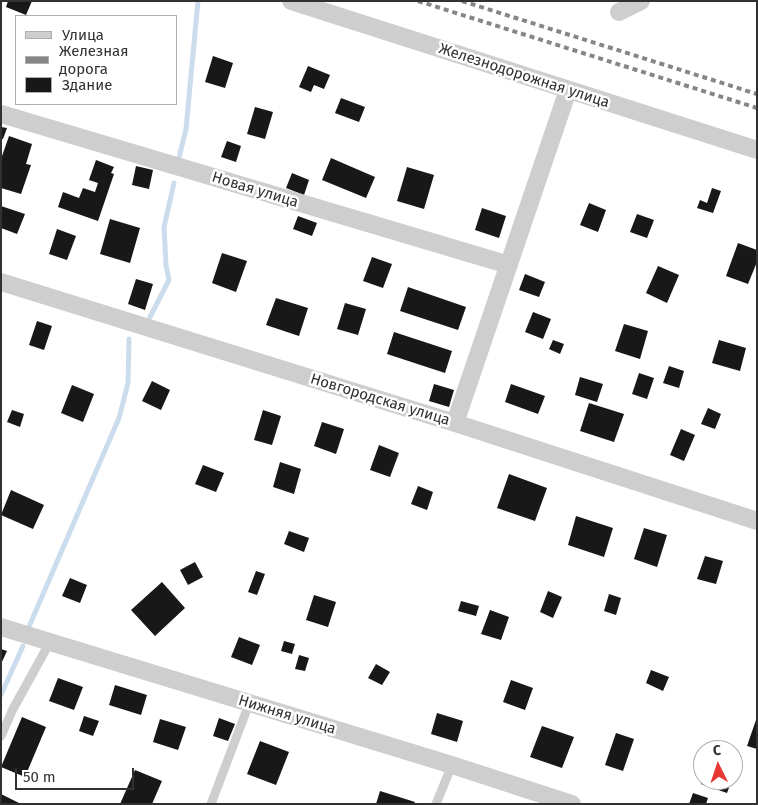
<!DOCTYPE html>
<meta charset="utf-8">
<style>
body{margin:0}
#map{position:relative;width:758px;height:805px;overflow:hidden;background:#fff;font-family:"Fira Sans",sans-serif}
canvas{display:block}
.frame{position:absolute;inset:0;border:2px solid #313131;pointer-events:none}
.legend{position:absolute;left:15px;top:15px;width:162px;height:90px;box-sizing:border-box;background:#fff;border:1px solid #adadad;margin:0;padding:6px 9px;list-style:none;font-size:15px;color:#313131}
.legend li{display:flex;align-items:center;gap:10px;height:25px}
.legend b{width:25px;border:1px solid #adadad}
.north{position:absolute;left:693px;top:740px;width:50px;height:50px;box-sizing:border-box;background:#fff;border:1px solid #adadad;border-radius:50%;rotate:356deg;font-size:14px;font-weight:700;line-height:20px;text-align:center;color:#313131}
.north::after{content:'';display:block;margin:auto;width:18px;height:22px;background:#e83833;clip-path:polygon(50% 0,100% 100%,50% 72%,0 100%)}
.scale{position:absolute;left:15px;top:768px;width:119px;height:22px;box-sizing:border-box;border:2px solid #313131;border-top:0;padding-left:6px;font-size:15px;line-height:18px;white-space:nowrap;color:#313131;-webkit-text-stroke:4px #fff;paint-order:stroke}
</style>
<div id="map">
<canvas width="758" height="805"></canvas>
<div class="frame"></div>
<ul class="legend">
<li><b style="height:6px;background:#cecece"></b>Улица</li>
<li><b style="height:6px;background:#868686"></b>Железная дорога</li>
<li><b style="height:14px;background:#181818"></b>Здание</li>
</ul>
<div class="north">С</div>
<div class="scale">50 m</div>
</div>
<script>
const context = document.querySelector('canvas').getContext('2d');
context.lineJoin = 'round';
function poly(rows) {
  const path = new Path2D();
  for (const r of rows) {
    path.moveTo(r[0], r[1]);
    for (let i = 2; i < r.length; i += 2) path.lineTo(r[i], r[i + 1]);
  }
  return path;
}
function strokePath(path, color, width, dash) {
  context.strokeStyle = color;
  context.lineWidth = width;
  context.lineCap = dash ? 'butt' : 'round';
  context.setLineDash(dash || []);
  context.stroke(path);
}
function fill(path, color) {
  context.fillStyle = color;
  context.fill(path, 'evenodd');
}
function label(font, color, halo, rows, align = 'center') {
  context.font = font + ' "Fira Sans",sans-serif';
  context.lineWidth = 5;
  context.setLineDash([]);
  context.textBaseline = 'middle';
  context.strokeStyle = halo;
  context.fillStyle = color;
  for (const [text, x, y, turn = 0] of rows) {
    context.save();
    context.translate(x, y);
    context.rotate((+turn || 0) * Math.PI / 180);
    context.textAlign = isNaN(turn) ? turn : align;
    if (halo) context.strokeText(text, 0, 0);
    context.fillText(text, 0, 0);
    context.restore();
  }
}
strokePath(poly([
 [178,162,186,129,198,1],
 [150,317,169,280,166,265,164,227,174,183],
 [28,629,119,418,128,383,129,339],
 [1,695,23,646]
]), '#cbdced', 5);
fill(poly([
 [8,1,32,1,26,15,6,7],
 [213,56,233,63,225,88,205,82],
 [308,66,330,75,324,89,314,85,311,92,299,87],
 [341,98,365,107,359,122,335,113],
 [255,107,273,112,265,139,247,134],
 [1,127,7,128,3,139,1,139],
 [9,136,32,144,26,164,31,165,21,194,1,188,1,159],
 [227,141,241,146,236,162,221,157],
 [331,158,375,177,366,198,322,180],
 [96,160,114,167,111,173,114,174,98,221,58,207,63,192,79,198,83,188,95,192,98,183,89,180],
 [136,166,153,170,149,189,132,185],
 [407,167,434,175,424,209,397,201],
 [292,173,309,180,304,195,286,188],
 [712,188,721,191,713,213,697,208,700,200,707,203],
 [589,203,606,210,598,232,580,225],
 [1,206,25,214,17,234,1,228],
 [482,208,506,216,499,238,475,230],
 [637,214,654,220,647,238,630,232],
 [298,216,317,223,312,236,293,229],
 [110,219,140,228,130,263,100,254],
 [57,229,76,236,67,260,49,254],
 [738,243,757,250,757,262,748,284,726,276],
 [222,253,247,261,236,292,212,283],
 [372,257,392,264,383,288,363,281],
 [658,266,679,275,667,303,646,293],
 [525,274,545,282,539,297,519,290],
 [136,279,153,284,145,310,128,304],
 [408,287,466,307,458,330,400,311],
 [276,298,308,308,299,336,266,325],
 [345,303,366,309,358,335,337,329],
 [533,312,551,319,543,339,525,332],
 [37,321,52,326,44,350,29,345],
 [624,324,648,331,640,359,615,351],
 [394,332,452,351,445,373,387,354],
 [553,340,564,344,560,354,549,349],
 [719,340,746,348,740,371,712,363],
 [669,366,684,371,679,388,663,383],
 [639,373,654,378,647,399,632,394],
 [580,377,603,384,597,402,575,395],
 [152,381,170,390,161,410,142,401],
 [434,384,454,390,449,407,429,401],
 [511,384,545,396,538,414,505,402],
 [72,385,94,394,83,422,61,413],
 [589,403,624,414,614,442,580,431],
 [708,408,721,414,715,429,701,424],
 [12,410,24,414,20,427,7,422],
 [263,410,281,416,272,445,254,440],
 [322,422,344,429,336,454,314,446],
 [681,429,695,435,684,461,670,455],
 [379,445,399,453,390,477,370,470],
 [280,462,301,469,294,494,273,487],
 [203,465,224,473,216,492,195,484],
 [509,474,547,488,535,521,497,508],
 [418,486,433,492,427,510,411,504],
 [11,490,44,505,33,529,1,515],
 [576,516,613,528,604,557,568,545],
 [644,528,667,535,657,567,634,559],
 [289,531,309,538,304,552,284,544],
 [705,556,723,561,716,584,697,579],
 [195,562,203,577,188,585,180,570],
 [256,571,265,574,257,595,248,592],
 [70,578,87,585,80,603,62,596],
 [162,582,185,608,155,636,131,610],
 [548,591,562,597,553,618,540,612],
 [609,594,621,598,616,615,604,611],
 [314,595,336,602,328,627,306,620],
 [461,601,479,606,476,616,458,611],
 [490,610,509,617,501,640,481,634],
 [239,637,260,645,252,665,231,657],
 [284,641,295,644,292,654,281,651],
 [1,649,7,651,1,664],
 [299,655,309,658,305,671,295,669],
 [376,664,390,672,382,685,368,678],
 [651,670,669,677,663,691,646,683],
 [58,678,83,687,74,710,49,701],
 [511,680,533,688,525,710,503,702],
 [115,685,147,695,141,715,109,705],
 [437,713,463,721,457,742,431,734],
 [84,716,99,721,93,736,79,731],
 [22,717,46,727,25,777,1,767],
 [757,717,757,749,747,746],
 [219,718,235,724,228,741,213,736],
 [160,719,186,727,178,750,153,742],
 [542,726,574,737,562,768,530,757],
 [616,733,634,739,623,771,605,765],
 [260,741,289,752,276,785,247,774],
 [733,759,739,761,733,778],
 [135,770,162,781,152,804,120,804],
 [703,780,732,780,727,793,701,784],
 [380,791,415,802,414,804,376,804],
 [693,793,708,798,706,804,689,804],
 [1,794,21,804,1,804]
]), '#181818');
strokePath(poly([
 [1,736,13,709,50,642],
 [211,804,249,704],
 [436,804,452,765]
]), '#cecece', 9);
strokePath(poly([
 [291,1,757,150],
 [619,12,641,1],
 [1,114,509,265],
 [1,282,455,423,757,521],
 [455,423,568,90],
 [1,627,452,765,572,804]
]), '#cecece', 18);
strokePath(poly([
 [418,1,757,108],
 [462,1,757,94]
]), '#868686', 4, [5, 4]);
label('15px', '#313131', '#fff', [
 ["Железнодорожная улица",524,76,18],
 ["Новая улица",255,190,17],
 ["Новгородская улица",380,400,17],
 ["Нижняя улица",287,715,17]
]);
</script>
